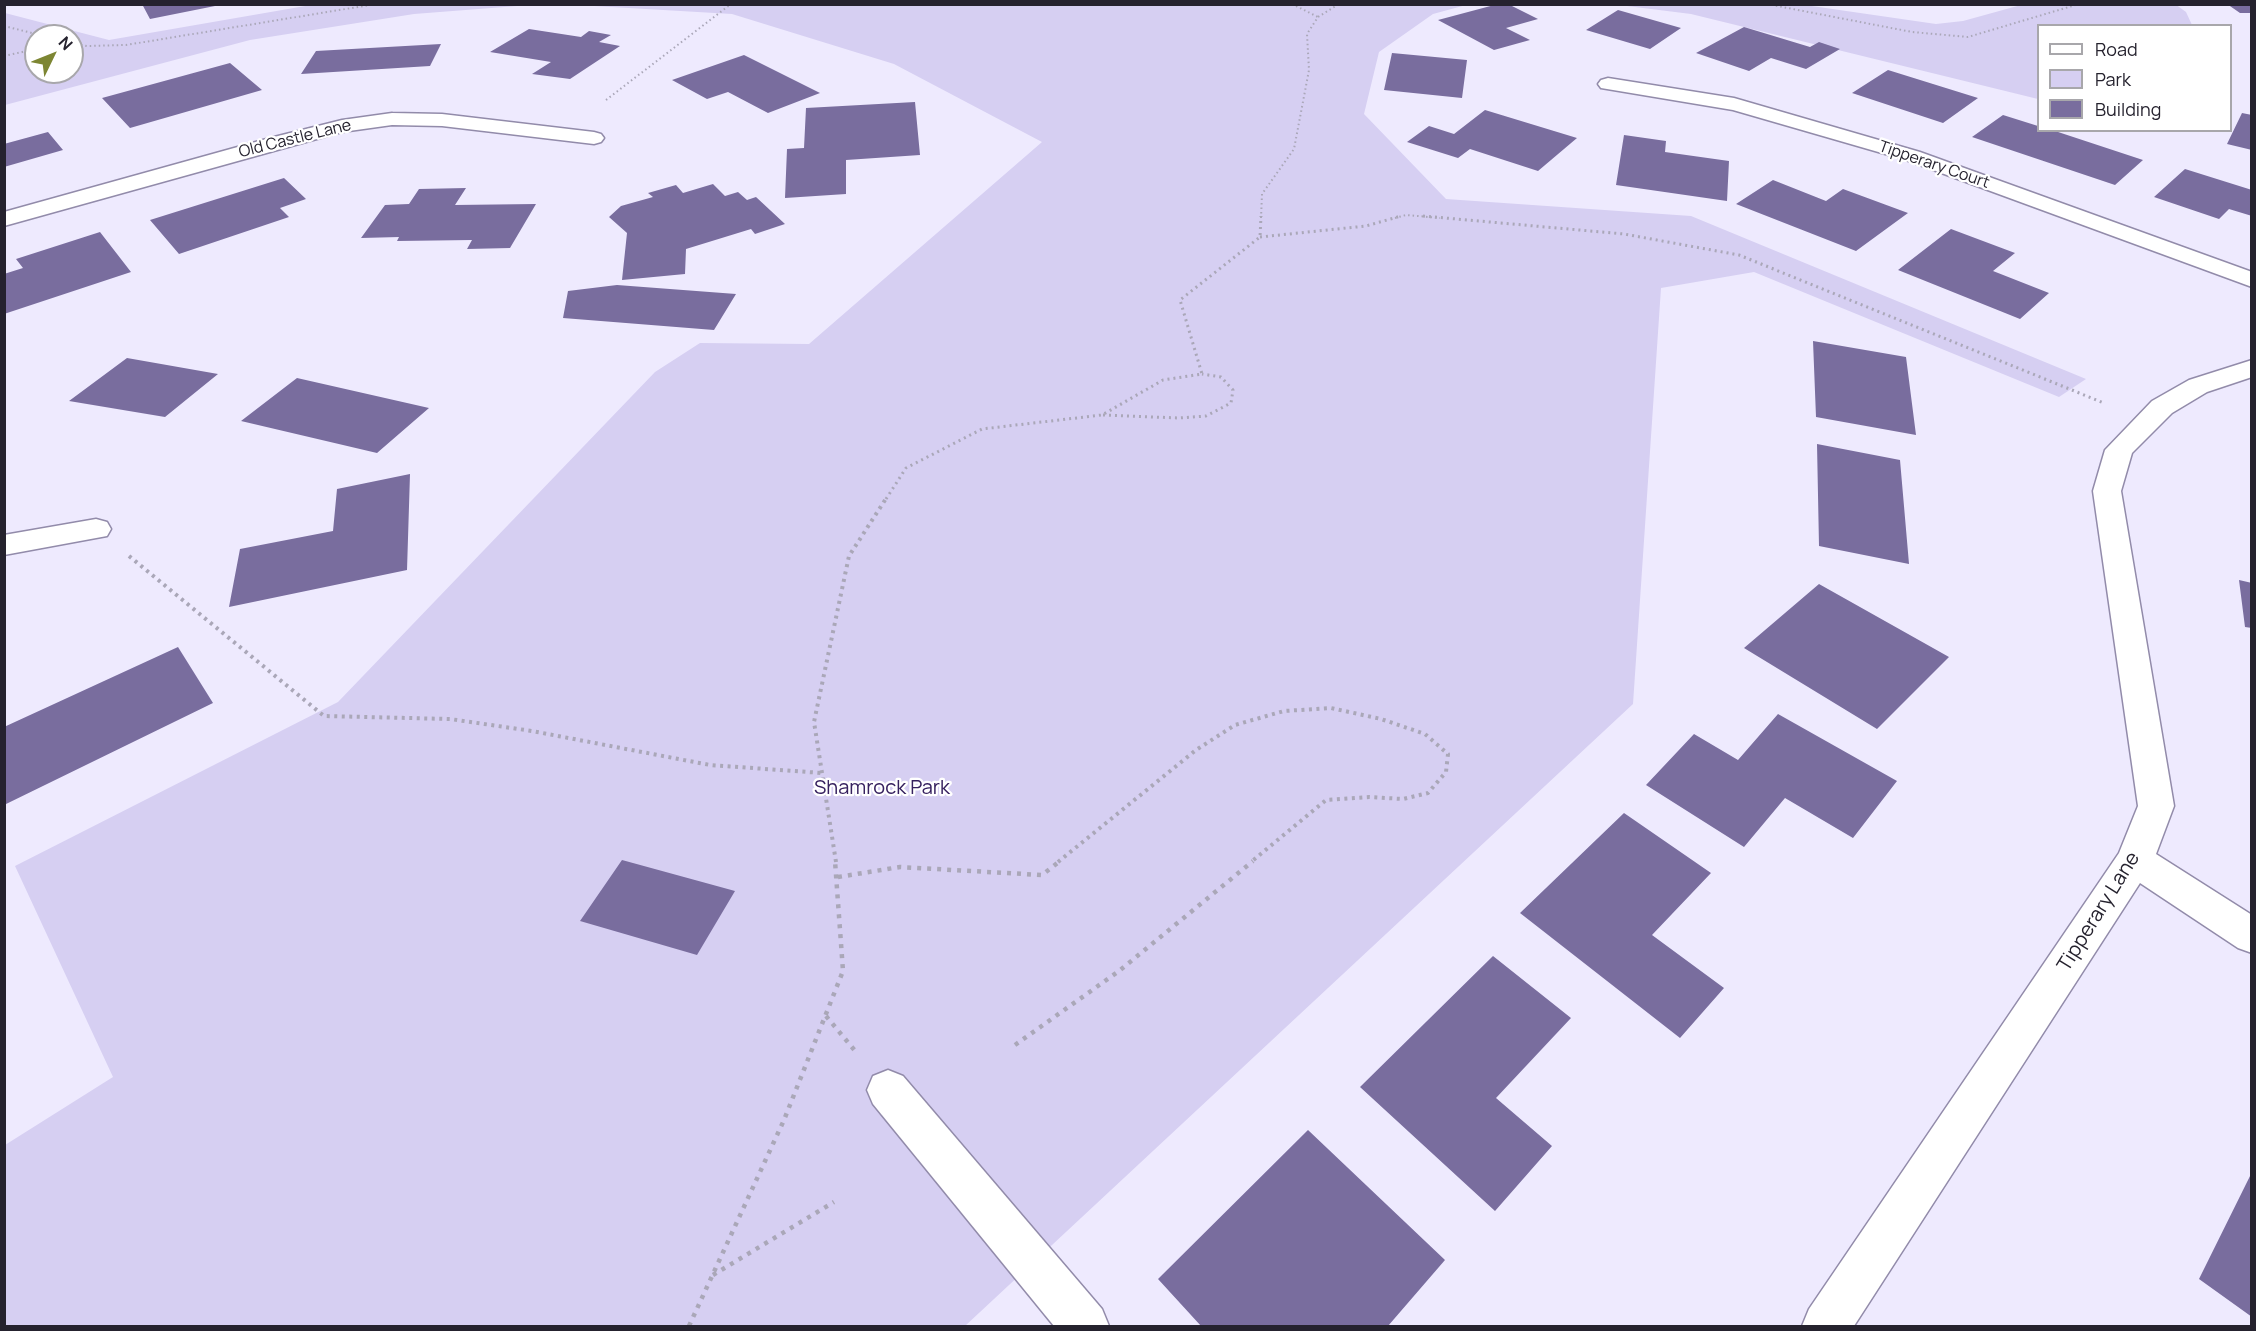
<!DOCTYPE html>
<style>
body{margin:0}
#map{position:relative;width:2256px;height:1331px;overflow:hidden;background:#eeeafe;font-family:Manrope,sans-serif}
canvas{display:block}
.frame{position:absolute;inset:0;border:6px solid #25222e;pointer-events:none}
.legend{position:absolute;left:2037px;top:24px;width:195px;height:108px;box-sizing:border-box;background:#fff;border:2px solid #a8a7ab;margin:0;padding:8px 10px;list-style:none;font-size:18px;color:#25222e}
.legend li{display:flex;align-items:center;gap:12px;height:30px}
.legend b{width:30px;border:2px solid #a8a7ab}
.north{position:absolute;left:24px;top:24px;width:60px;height:60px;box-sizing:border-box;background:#fff;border:2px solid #a8a7ab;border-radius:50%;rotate:47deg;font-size:16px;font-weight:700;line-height:24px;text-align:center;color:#25222e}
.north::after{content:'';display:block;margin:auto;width:21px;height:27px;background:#7d8633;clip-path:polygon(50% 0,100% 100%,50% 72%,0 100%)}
</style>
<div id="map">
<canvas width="2256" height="1331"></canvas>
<div class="frame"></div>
<ul class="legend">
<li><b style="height:8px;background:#fff"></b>Road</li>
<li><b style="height:16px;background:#d6cff2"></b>Park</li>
<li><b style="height:16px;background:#796d9e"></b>Building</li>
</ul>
<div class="north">N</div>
</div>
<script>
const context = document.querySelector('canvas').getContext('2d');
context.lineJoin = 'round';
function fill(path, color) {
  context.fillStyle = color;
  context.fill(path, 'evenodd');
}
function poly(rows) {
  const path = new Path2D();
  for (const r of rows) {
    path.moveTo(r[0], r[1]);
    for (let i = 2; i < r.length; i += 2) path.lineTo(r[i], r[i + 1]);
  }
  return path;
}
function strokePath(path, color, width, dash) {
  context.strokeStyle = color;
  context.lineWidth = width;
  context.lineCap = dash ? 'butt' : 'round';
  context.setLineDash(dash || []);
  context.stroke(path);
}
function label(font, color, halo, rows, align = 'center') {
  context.font = font + ' Manrope,sans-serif';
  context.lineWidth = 4.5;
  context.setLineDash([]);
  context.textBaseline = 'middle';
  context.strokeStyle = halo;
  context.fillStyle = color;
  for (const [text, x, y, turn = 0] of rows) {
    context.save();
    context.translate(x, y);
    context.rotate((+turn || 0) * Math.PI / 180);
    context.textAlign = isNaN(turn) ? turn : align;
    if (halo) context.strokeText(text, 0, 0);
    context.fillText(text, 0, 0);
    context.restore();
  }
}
fill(poly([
 [1798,4,1936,24,1963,21,2021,5,2175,4,2186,12,2192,25,2038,26,2038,99,1691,14,1619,5],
 [311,5,530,5,414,14,250,40,5,105,5,13,109,40],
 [36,36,72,36,72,72,36,72],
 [577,5,1466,5,1433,14,1379,52,1364,114,1446,199,1691,216,2086,379,2059,397,1754,272,1661,288,1633,704,965,1326,5,1326,5,1145,113,1077,15,866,338,702,655,372,700,343,809,344,1042,142,894,64,732,14]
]), '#d6cff2');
fill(poly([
 [142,4,215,4,215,6,150,19],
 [1498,4,1508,4,1538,19,1506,28,1530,40,1494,50,1438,20],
 [2227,4,2252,4,2252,13,2240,13],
 [1618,10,1681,28,1650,49,1586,30],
 [1744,27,1810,47,1819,42,1840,49,1806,69,1771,58,1749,71,1696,53],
 [529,29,581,37,589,31,611,35,599,42,620,46,570,79,532,74,551,62,490,52],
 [441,44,430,66,301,74,316,51],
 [1392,53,1467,60,1462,98,1384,90],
 [744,55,820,93,768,113,728,92,707,99,672,80],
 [230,63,262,90,130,128,102,98],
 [1888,70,1978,98,1943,123,1852,93],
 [915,102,920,155,846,160,846,194,785,198,787,149,804,148,806,108],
 [1485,110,1577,138,1538,171,1470,149,1458,158,1407,142,1429,126,1454,134],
 [2242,113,2252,115,2252,150,2227,144],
 [2003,115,2038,126,2038,130,2052,130,2143,160,2115,185,1972,137],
 [48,132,63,150,4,167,4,144],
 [1624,135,1666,141,1665,152,1729,161,1727,201,1616,185],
 [2185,169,2252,190,2252,216,2229,209,2219,219,2154,197],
 [284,178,306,199,280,208,289,217,179,254,150,220],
 [1773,180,1826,201,1843,189,1908,213,1856,251,1736,204],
 [713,184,725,196,738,192,747,200,756,197,785,224,755,234,751,229,686,249,685,274,622,280,627,233,609,217,621,206,653,197,648,193,676,185,683,193],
 [466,188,455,205,536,204,510,248,467,249,472,240,397,241,399,237,361,238,385,205,409,204,419,189],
 [1951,229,2015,253,1993,271,2049,293,2020,319,1898,270],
 [100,232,131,272,4,314,4,274,23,268,16,259],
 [617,285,736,294,714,330,563,318,568,291],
 [1813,341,1906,357,1916,435,1816,417],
 [127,358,218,374,165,417,69,401],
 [297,378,429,408,377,453,241,421],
 [1817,444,1900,460,1909,564,1819,546],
 [410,474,407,570,229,607,240,549,333,531,337,489],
 [2239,580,2252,583,2252,628,2245,627],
 [1819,584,1949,657,1877,729,1744,648],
 [178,647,213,703,4,805,4,727],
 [1778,714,1897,781,1853,838,1785,798,1744,847,1646,785,1694,734,1738,760],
 [1624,813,1711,873,1652,935,1724,988,1680,1038,1520,913],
 [622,860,735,891,697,955,580,921],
 [1493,956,1571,1018,1496,1098,1552,1146,1495,1211,1360,1087],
 [1308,1130,1445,1260,1388,1326,1201,1326,1158,1279],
 [2252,1172,2252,1317,2199,1279]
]), '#796d9e');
const lane = poly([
 [888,1070,903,1076,1102,1309,1109,1326,1054,1326,873,1104,867,1090,873,1076,888,1070]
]);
const street = poly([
 [1608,78,1734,98,1920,152,2252,272,2252,287,1906,160,1733,110,1601,88,1598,84,1601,80,1608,78],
 [392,113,442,114,594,132,601,134,604,138,601,142,594,144,442,126,392,125,342,132,4,226,4,212,270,138,342,120,392,113],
 [2252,360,2252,377,2207,392,2172,413,2132,453,2121,491,2174,806,2156,854,2252,915,2252,953,2238,948,2140,883,1854,1326,1802,1326,1809,1309,2119,853,2138,806,2093,491,2105,450,2152,401,2189,380,2252,360],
 [96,519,107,522,111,529,107,536,4,555,4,535,96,519]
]);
strokePath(lane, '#928baa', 3);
strokePath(street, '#928baa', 3);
strokePath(poly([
 [1292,4,1318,17],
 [1767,4,1912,32,1968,37,2079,4],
 [4,26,44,36],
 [72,43,87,46,126,45,376,4],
 [4,56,36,49],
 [606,100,731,4],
 [1261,218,1262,194,1294,149,1309,70,1307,34,1318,17,1339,4],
 [1395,218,1406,215,1440,218]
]), '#aaa7b8', 2, [1.5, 3]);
strokePath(poly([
 [1423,216,1624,234,1739,255,2104,403],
 [1260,237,1366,226,1401,216],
 [1103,415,1179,418,1206,416,1231,403,1233,390,1221,377,1202,374],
 [886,499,906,468,982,429,1102,415,1163,380,1202,374,1180,300,1260,237,1261,216]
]), '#aaa7b8', 3, [2, 4]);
strokePath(poly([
 [129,556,324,716,450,719,532,731,710,765,822,773],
 [836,862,814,722,849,556,887,497],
 [1058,862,1196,750,1235,725,1284,711,1331,708,1381,719,1425,734,1448,754,1446,772,1428,793,1403,799,1369,797,1326,800,1251,862]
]), '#aaa7b8', 4, [3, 4.5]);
strokePath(poly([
 [838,877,900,867,1042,875,1060,861],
 [826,1016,856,1052],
 [1015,1045,1119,971,1253,861],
 [713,1275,834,1202],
 [689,1326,784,1120,843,971,835,861]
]), '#aaa7b8', 4.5, [4, 6]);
fill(lane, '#fff');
fill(street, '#fff');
label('16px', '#25222e', '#fff', [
 ["Old Castle Lane",295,139,-14],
 ["Tipperary Court",1934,165,19]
]);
label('20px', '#36215f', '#fff', [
 ["Shamrock Park",882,788]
]);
label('20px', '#25222e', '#fff', [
 ["Tipperary Lane",2099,912,-58]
]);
</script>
